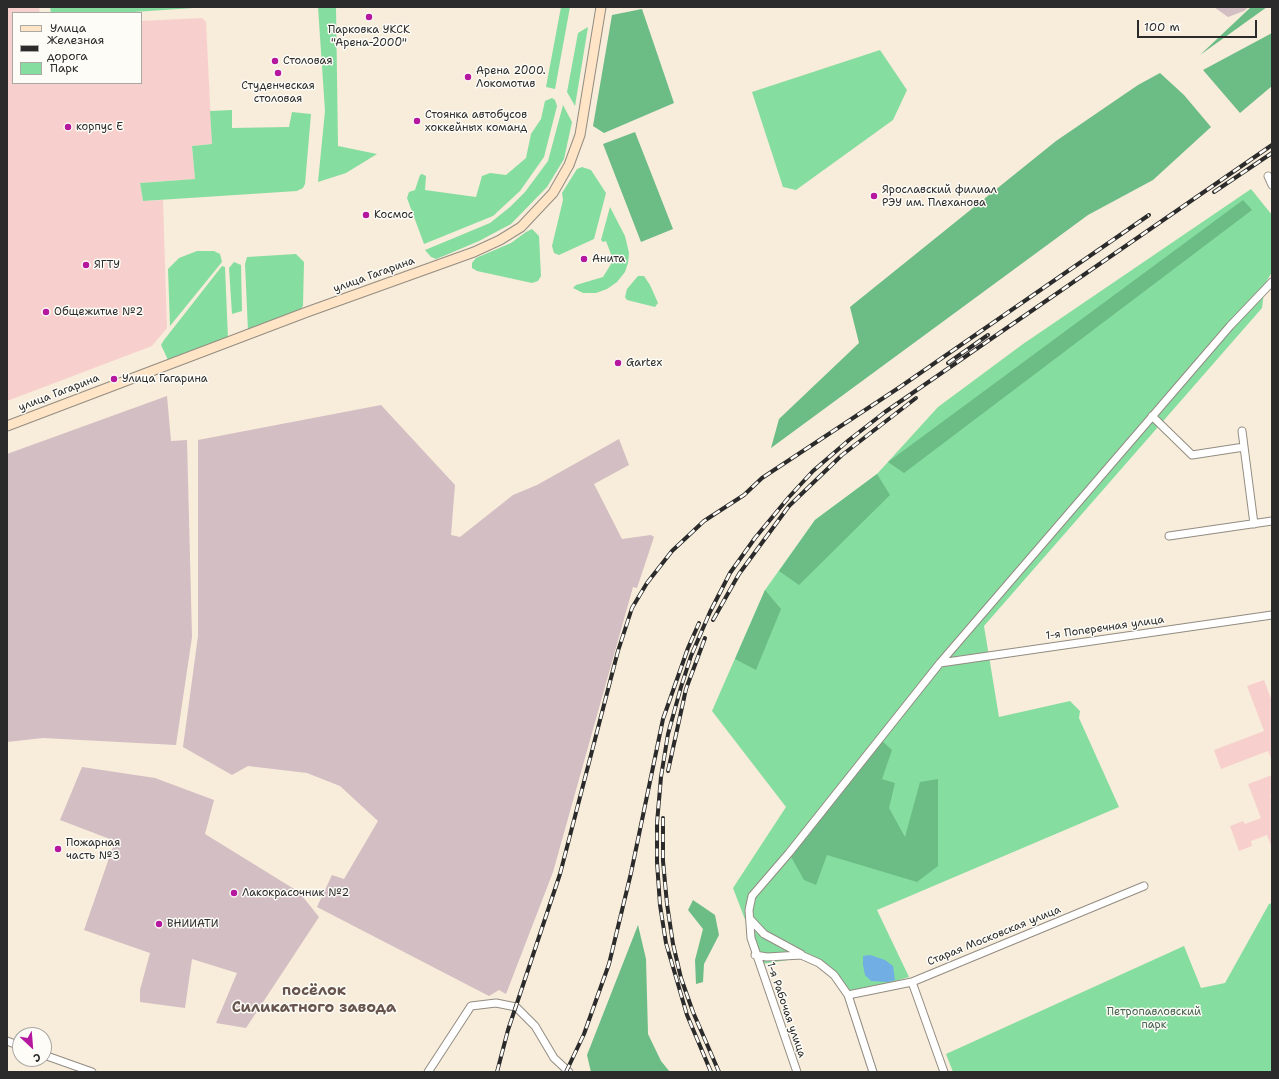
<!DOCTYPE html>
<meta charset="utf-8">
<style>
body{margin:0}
#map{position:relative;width:1279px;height:1079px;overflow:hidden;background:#f8ecda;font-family:"Shantell Sans",sans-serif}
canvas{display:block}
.frame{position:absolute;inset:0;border:8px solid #2b2b2b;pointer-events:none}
.legend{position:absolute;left:12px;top:12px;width:130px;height:72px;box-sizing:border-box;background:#fdfcf7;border:1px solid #a9a8a5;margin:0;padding:5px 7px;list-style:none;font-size:12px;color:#2b2b2b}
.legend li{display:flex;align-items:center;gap:8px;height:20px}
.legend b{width:20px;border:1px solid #a9a8a5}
.north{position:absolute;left:12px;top:1027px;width:40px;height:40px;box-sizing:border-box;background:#fdfcf7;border:1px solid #a9a8a5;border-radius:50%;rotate:154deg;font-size:11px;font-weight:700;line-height:16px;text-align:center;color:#2b2b2b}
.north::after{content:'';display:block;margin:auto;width:14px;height:18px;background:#b5179e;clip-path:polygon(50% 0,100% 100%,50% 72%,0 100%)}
.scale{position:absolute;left:1137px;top:20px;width:120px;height:18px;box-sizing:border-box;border:2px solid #2b2b2b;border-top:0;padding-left:5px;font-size:12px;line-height:14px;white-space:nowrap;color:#2b2b2b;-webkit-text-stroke:3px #fdfcf7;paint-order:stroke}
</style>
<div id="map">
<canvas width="1279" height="1079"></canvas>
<div class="frame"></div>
<ul class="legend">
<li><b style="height:5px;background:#ffe4c6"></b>Улица</li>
<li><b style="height:5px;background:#2b2b2b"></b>Железная дорога</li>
<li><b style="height:11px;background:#86dda0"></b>Парк</li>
</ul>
<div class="north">С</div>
<div class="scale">100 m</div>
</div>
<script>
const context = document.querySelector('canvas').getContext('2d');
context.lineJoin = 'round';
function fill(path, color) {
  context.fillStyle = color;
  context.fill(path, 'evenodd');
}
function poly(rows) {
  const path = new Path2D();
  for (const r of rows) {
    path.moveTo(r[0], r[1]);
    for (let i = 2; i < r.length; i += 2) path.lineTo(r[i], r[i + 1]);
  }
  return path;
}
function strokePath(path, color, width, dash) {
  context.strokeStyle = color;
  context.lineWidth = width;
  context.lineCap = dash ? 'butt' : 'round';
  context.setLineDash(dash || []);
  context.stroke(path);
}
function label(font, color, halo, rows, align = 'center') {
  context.font = font + ' "Shantell Sans",sans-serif';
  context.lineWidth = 3;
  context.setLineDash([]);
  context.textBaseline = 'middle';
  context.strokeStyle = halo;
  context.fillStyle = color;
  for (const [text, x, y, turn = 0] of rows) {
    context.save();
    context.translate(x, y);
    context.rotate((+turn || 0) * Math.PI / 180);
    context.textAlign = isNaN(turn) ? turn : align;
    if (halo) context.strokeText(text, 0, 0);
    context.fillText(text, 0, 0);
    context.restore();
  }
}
fill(poly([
 [7,7,39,7,40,13,13,13,13,83,141,83,141,21,202,18,206,22,212,144,192,146,195,179,140,183,143,201,163,200,167,328,152,346,7,401],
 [1264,680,1272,701,1272,761,1268,751,1221,769,1214,750,1264,731,1247,686],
 [1272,775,1272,794,1270,795,1272,800,1272,848,1267,835,1251,841,1252,846,1239,851,1230,826,1243,821,1245,824,1261,818,1248,784]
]), '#f7d0cd');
fill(poly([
 [1214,7,1248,7,1244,11,1228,17],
 [167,396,171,441,187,440,192,637,176,745,43,738,7,742,7,454],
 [381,405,455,485,451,535,460,537,513,495,537,485,619,439,629,465,594,484,622,539,651,535,654,537,637,588,633,587,553,872,506,994,499,990,489,996,317,907,332,875,344,879,378,821,340,786,307,773,248,766,232,775,183,747,198,636,198,440],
 [82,767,155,778,214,800,205,834,299,892,319,917,246,1028,216,1023,237,973,192,959,185,1008,140,1002,140,990,150,953,84,930,115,841,60,820]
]), '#d2bec3');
fill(poly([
 [50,7,208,7,119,13,51,13],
 [318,7,336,7,338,146,377,154,346,173,318,182,325,111],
 [561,7,570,7,555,89,546,87],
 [588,27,575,106,567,92,578,33],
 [880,50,907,90,893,120,796,190,783,187,752,92],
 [552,98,555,100,557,106,544,157,520,191,493,216,424,244,407,198,409,192,415,190,420,175,422,174,426,176,425,190,476,197,482,176,490,173,506,175,526,158,531,134,541,119,545,101],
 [563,105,572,122,564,159,547,187,511,224,479,241,446,255,436,259,431,257,425,250,490,223,510,207,525,192,548,161],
 [232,110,232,128,289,127,292,112,311,114,305,184,303,188,297,191,143,201,140,183,195,179,192,146,212,144,210,111],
 [582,167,591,170,606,193,594,239,559,255,554,253,552,246,563,200,562,193,577,169],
 [1251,189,1272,215,1272,272,1265,284,1262,308,984,626,999,717,1070,701,1080,711,1079,718,1119,807,877,910,909,977,849,995,835,978,807,957,762,964,733,888,786,807,712,711,765,590,815,520,877,474,938,407,1023,344],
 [610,207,625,236,629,253,628,263,625,272,617,282,607,289,596,293,583,293,573,288,576,285,603,277,611,264,612,257,606,241,603,242,601,240],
 [532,229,539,236,541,276,538,281,532,283,477,271,472,268,472,263,476,258,511,243,526,232],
 [197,251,214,251,220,254,222,262,170,326,168,269,179,258],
 [296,254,304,262,303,306,298,313,248,331,245,264,247,257],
 [234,262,241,265,242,311,232,314,229,268],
 [222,266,225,267,228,339,169,362,161,345,164,340],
 [638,276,644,276,650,285,658,303,655,307,627,300,625,297,627,289],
 [1272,903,1272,1072,953,1072,946,1054,1184,946,1201,988,1225,983,1269,904]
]), '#86dda0');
fill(poly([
 [1251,7,1267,7,1200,55],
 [642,9,674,103,604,133,593,126,612,15],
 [1272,33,1272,86,1240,113,1203,70],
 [1160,73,1184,95,1211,127,1153,180,1088,215,771,448,779,419,859,343,850,307,1056,141,1138,85],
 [635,132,673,229,641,242,603,144],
 [1243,200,1252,210,904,473,888,462],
 [877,474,890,495,799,585,779,571,815,520],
 [765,590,781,609,756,670,735,659],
 [880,739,892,750,882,779,895,783,889,808,905,837,920,782,938,779,938,866,917,882,827,855,816,885,804,880,789,853],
 [693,900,715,915,719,935,704,964,703,982,696,984,695,960,703,929,688,910],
 [638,925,646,959,648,1034,661,1061,670,1072,591,1072,587,1055]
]), '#6cbc86');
fill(poly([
 [870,955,885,960,893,966,895,980,888,982,871,981,865,975,863,965,863,956]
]), '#70aee3');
const minor = poly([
 [1268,176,1272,185],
 [1152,416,1192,455,1244,447],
 [1242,431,1254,524],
 [1169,536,1272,521],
 [940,663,1272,615],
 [750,919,764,934,801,954],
 [755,955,767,957,801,955,819,963,834,975,848,995,873,1072],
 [912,982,944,1072],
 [848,995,912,982,1144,886],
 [7,1041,20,1046],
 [44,1055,92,1072],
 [428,1072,471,1006,496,1003,516,1007,535,1026,554,1058,569,1072],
 [797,1072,751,938,749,910,752,896,789,853,940,663,1230,326,1272,282]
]);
const secondary = poly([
 [7,426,307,312,474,252,500,240,521,227,553,193,569,165,580,135,601,7]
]);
strokePath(minor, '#928c82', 9);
strokePath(secondary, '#928c82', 11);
strokePath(minor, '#fff', 7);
strokePath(secondary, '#ffe4c6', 9);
const rail = poly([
 [1214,192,1272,153],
 [948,363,988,335],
 [713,620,739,574,789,506,842,455,916,398],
 [668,771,686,689,705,638],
 [663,818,663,861,667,904,673,944,681,978,693,1012,719,1072],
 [497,1072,508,1030,560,874,618,651,632,608,647,583,672,551,704,521,744,495,762,478,900,387,1149,215],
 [566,1072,584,1034,609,964,631,873,663,719,688,648,699,623],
 [711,1072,687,1015,666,943,660,905,657,862,657,823,661,777,668,734,681,687,691,656,710,612,730,573,755,538,789,497,813,471,849,440,885,412,1272,145]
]);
strokePath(rail, '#2b2b2b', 4);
strokePath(rail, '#fdfcf7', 2.5, [8]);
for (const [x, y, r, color] of [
 [369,17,4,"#b5179e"],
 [275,61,4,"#b5179e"],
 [278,73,4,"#b5179e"],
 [468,77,4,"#b5179e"],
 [417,121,4,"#b5179e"],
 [68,127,4,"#b5179e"],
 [874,196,4,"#b5179e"],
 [366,215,4,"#b5179e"],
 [584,259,4,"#b5179e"],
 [86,265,4,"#b5179e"],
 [46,312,4,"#b5179e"],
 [618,363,4,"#b5179e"],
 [114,379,4,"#b5179e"],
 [58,849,4,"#b5179e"],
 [234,893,4,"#b5179e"],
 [159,924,4,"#b5179e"]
]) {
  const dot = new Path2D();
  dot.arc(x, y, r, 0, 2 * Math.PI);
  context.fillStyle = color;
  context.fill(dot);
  strokePath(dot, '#fdfcf7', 1.5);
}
label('11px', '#2b2b2b', '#fdfcf7', [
 ["Парковка УКСК",369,30,"center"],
 ["\"Арена-2000\"",369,43,"center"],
 ["Столовая",283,61],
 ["Арена 2000.",476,71],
 ["Локомотив",476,84],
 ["Студенческая",278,86,"center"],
 ["столовая",278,99,"center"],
 ["Стоянка автобусов",425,115],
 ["хоккейных команд",425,128],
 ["корпус Е",76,127],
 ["Ярославский филиал",882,190],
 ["РЭУ им. Плеханова",882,203],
 ["Космос",374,215],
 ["Анита",592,259],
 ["ЯГТУ",94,265],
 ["Общежитие №2",54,312],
 ["Gartex",626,363],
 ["Улица Гагарина",122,379],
 ["Пожарная",66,843],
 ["часть №3",66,856],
 ["Лакокрасочник №2",242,893],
 ["ВНИИАТИ",167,924]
], 'left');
label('11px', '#2b2b2b', '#fdfcf7', [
 ["улица Гагарина",374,275,-20],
 ["улица Гагарина",59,393,-21],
 ["1-я Поперечная улица",1105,628,-8],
 ["Старая Московская улица",994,936,-22],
 ["1-я Рабочая улица",786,1010,71]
]);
label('11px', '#46604e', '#fdfcf7', [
 ["Петропавловский",1154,1012],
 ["парк",1154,1025]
]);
label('bold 15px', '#68554e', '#fdfcf7', [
 ["посёлок",314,991],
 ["Силикатного завода",314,1008]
]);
</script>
